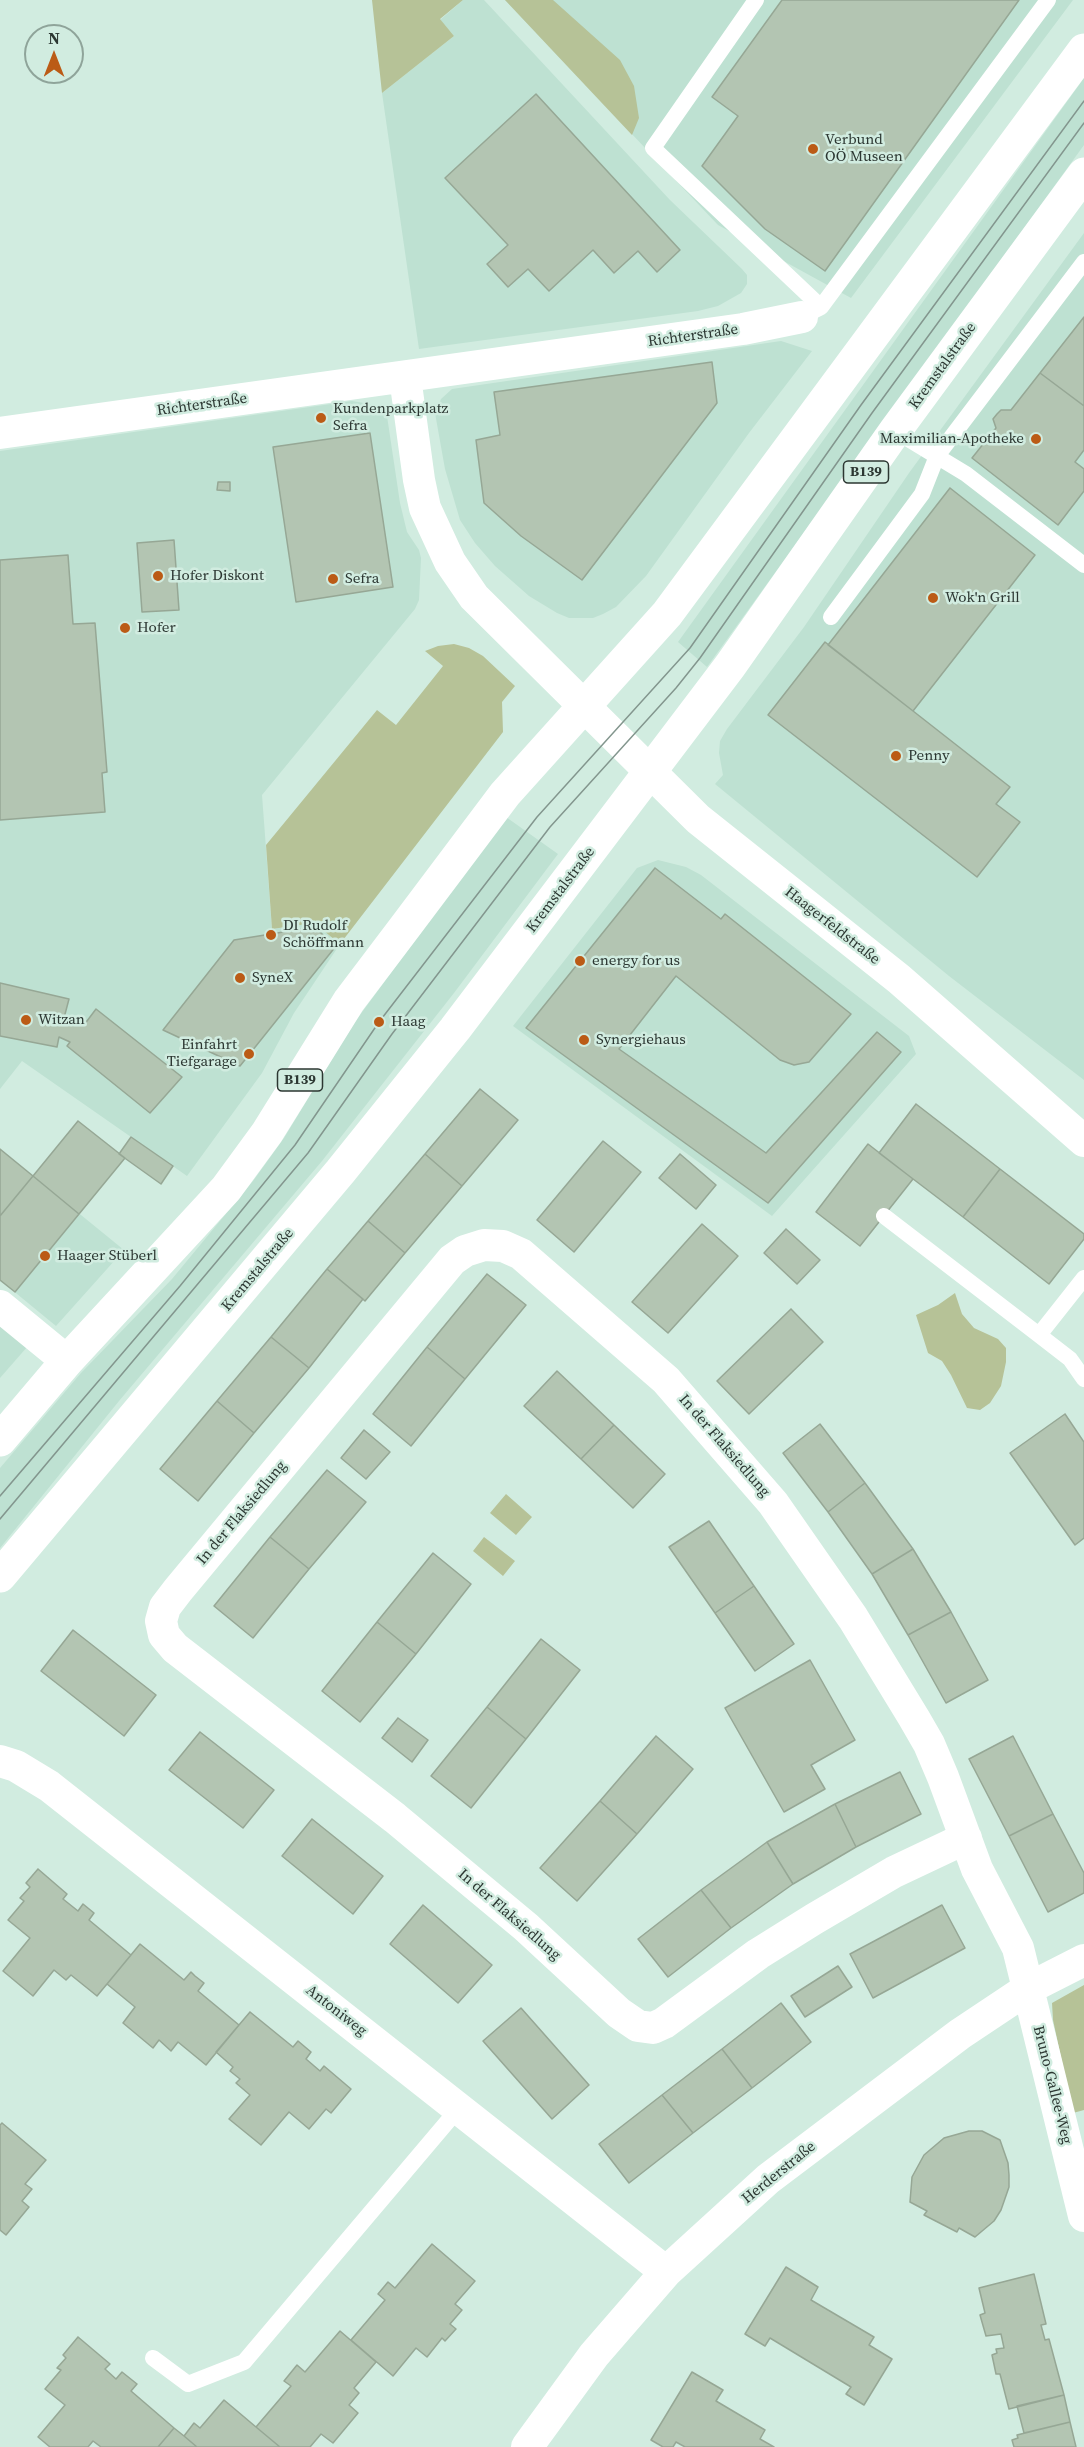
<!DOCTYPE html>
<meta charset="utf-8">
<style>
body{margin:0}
#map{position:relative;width:1084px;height:2447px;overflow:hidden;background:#d1ece0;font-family:"Source Serif 4",serif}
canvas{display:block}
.north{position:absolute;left:24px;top:24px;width:60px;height:60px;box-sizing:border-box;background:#d1ece0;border:2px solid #8fa49a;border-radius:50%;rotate:0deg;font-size:16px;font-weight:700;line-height:24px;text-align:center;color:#2c3732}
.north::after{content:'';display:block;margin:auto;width:21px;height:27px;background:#bb5b16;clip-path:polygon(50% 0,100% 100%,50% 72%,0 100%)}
</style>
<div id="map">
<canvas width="1084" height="2447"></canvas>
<div class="north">N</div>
</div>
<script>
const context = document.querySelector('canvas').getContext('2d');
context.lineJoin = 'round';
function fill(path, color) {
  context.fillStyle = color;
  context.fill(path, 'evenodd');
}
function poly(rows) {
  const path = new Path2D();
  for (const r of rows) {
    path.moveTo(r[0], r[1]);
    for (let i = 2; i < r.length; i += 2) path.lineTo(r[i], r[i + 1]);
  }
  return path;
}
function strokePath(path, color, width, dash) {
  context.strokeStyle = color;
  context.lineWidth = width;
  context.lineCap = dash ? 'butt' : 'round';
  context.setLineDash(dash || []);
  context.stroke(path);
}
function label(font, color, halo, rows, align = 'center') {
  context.font = font + ' "Source Serif 4",serif';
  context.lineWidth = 5;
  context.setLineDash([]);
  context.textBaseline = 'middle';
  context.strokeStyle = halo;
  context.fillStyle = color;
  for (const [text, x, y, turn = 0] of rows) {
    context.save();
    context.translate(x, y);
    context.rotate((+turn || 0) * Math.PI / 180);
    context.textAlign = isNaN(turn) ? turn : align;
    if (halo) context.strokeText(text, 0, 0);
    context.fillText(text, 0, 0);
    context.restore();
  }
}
fill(poly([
 [463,0,484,0,670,200,742,269,747,275,747,284,741,293,718,306,698,311,419,349,382,93,454,36,440,20],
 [505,0,1073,0,851,298,718,225],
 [1084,78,1084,145,707,667,678,642],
 [1084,233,1084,1080,949,976,715,784,723,775,719,753,720,741,727,729,804,627,909,473],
 [781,341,812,351,749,433,646,576,616,607,603,614,593,618,569,618,557,613,529,596,495,566,475,543,460,520,445,469,435,413,441,399,452,389],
 [352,401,370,404,381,410,387,416,400,503,407,532,419,550,421,558,419,600,415,609,262,795,272,929,314,923,340,944,294,1013,262,1073,187,1176,22,1061,0,1089,0,451],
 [506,817,558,854,454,993,322,1161,119,1401,0,1548,0,1468,81,1373,172,1279,253,1181,284,1138,354,1023],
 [658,860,686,867,701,875,909,1036,916,1054,772,1216,513,1026,637,868],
 [0,1149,124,1250,56,1326,0,1280],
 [0,1325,28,1346,0,1378]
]), '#bee1d2');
fill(poly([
 [372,0,463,0,440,19,454,36,382,93],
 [505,0,553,0,620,60,634,86,639,118,632,135],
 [454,644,469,648,483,656,515,686,502,702,503,732,340,944,314,923,272,929,266,845,377,710,396,725,443,666,425,651,438,646],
 [955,1293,962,1314,974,1328,998,1339,1006,1348,1006,1362,1001,1386,990,1403,980,1410,967,1408,951,1375,942,1361,928,1353,916,1315,938,1305],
 [506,1494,532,1517,516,1535,490,1513],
 [484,1537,515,1561,503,1576,473,1551],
 [1084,1985,1084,2110,1073,2113,1053,2020,1052,2003]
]), '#b6c297');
const building = poly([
 [782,0,1019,0,825,271,765,229,702,166,738,116,712,97,782,0],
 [536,94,680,250,657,272,638,251,614,273,593,250,549,291,528,269,508,287,487,264,508,245,445,178,536,94],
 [1084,317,1084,406,1040,373,1084,317],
 [712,362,717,403,582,580,521,536,484,503,476,440,500,435,494,392,712,362],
 [1040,373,1084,406,1084,450,1075,462,1084,469,1084,491,1058,525,972,458,996,428,993,419,997,414,1001,410,1011,410,1040,373],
 [370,433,393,587,296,602,273,447,370,433],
 [218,482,230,482,230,491,217,490,218,482],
 [950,488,1035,555,913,711,828,645,950,488],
 [174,540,179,610,142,612,137,543,174,540],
 [68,555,73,624,95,623,107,772,102,773,105,812,0,820,0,560,68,555],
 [825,642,1010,787,996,804,1020,822,977,877,768,715,825,642],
 [655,868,721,919,725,914,851,1014,809,1062,794,1065,780,1060,676,976,619,1049,766,1153,877,1032,901,1052,768,1203,526,1028,655,868],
 [314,927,336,946,240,1066,163,1030,234,940,314,927],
 [0,983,69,999,64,1018,84,1025,96,1009,182,1077,150,1113,67,1046,70,1042,59,1037,57,1047,0,1036,0,983],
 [480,1089,518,1120,462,1186,425,1154,480,1089],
 [916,1104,1000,1169,963,1217,879,1153,916,1104],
 [78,1121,125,1158,79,1214,33,1176,78,1121],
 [131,1137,173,1166,161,1184,119,1154,131,1137],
 [603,1141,641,1172,574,1252,537,1220,603,1141],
 [868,1144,913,1179,860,1246,816,1212,868,1144],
 [0,1149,33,1176,0,1216,0,1149],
 [425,1154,462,1186,405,1253,368,1221,425,1154],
 [680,1154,716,1185,696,1209,659,1178,680,1154],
 [1000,1169,1084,1234,1084,1239,1049,1284,963,1217,1000,1169],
 [33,1176,79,1214,15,1292,0,1280,0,1216,33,1176],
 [368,1221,405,1253,365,1301,327,1269,368,1221],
 [702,1224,738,1256,668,1333,632,1302,702,1224],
 [786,1229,820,1260,797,1284,764,1253,786,1229],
 [327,1269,363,1299,309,1368,271,1337,327,1269],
 [487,1274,526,1305,465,1379,427,1347,487,1274],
 [791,1309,823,1342,749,1414,717,1381,791,1309],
 [271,1337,309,1368,254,1433,217,1401,271,1337],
 [427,1347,465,1379,411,1446,373,1414,427,1347],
 [557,1371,614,1425,581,1459,524,1406,557,1371],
 [217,1401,254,1433,198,1501,160,1469,217,1401],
 [1065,1414,1084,1442,1084,1538,1075,1545,1010,1453,1065,1414],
 [820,1424,865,1483,828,1512,783,1453,820,1424],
 [614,1425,665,1474,633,1508,581,1459,614,1425],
 [364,1430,390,1452,366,1479,341,1458,364,1430],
 [327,1470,366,1502,309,1569,270,1537,327,1470],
 [865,1483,913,1549,872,1574,828,1512,865,1483],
 [709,1521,754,1586,715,1613,669,1547,709,1521],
 [270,1537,309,1569,253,1638,214,1606,270,1537],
 [913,1549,951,1612,908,1635,872,1574,913,1549],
 [433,1553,471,1584,416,1654,377,1622,433,1553],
 [754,1586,794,1644,755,1671,715,1613,754,1586],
 [951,1612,988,1680,946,1703,908,1635,951,1612],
 [377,1622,416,1654,360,1722,322,1691,377,1622],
 [73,1630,156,1695,124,1736,41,1671,73,1630],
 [541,1639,580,1670,526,1739,487,1707,541,1639],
 [810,1660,855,1740,811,1765,825,1789,784,1812,725,1708,810,1660],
 [487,1707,526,1739,471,1808,431,1776,487,1707],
 [398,1718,428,1740,412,1762,382,1738,398,1718],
 [200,1732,274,1790,243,1828,169,1770,200,1732],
 [656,1736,693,1769,637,1834,600,1801,656,1736],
 [1013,1736,1053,1814,1009,1836,969,1759,1013,1736],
 [900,1772,921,1814,856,1847,835,1804,900,1772],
 [600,1801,637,1834,577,1901,540,1868,600,1801],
 [835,1804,856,1847,793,1884,767,1842,835,1804],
 [1053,1814,1084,1873,1084,1893,1048,1912,1009,1836,1053,1814],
 [312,1819,383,1876,353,1914,282,1856,312,1819],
 [767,1842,793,1884,731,1928,701,1890,767,1842],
 [38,1869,67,1894,63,1899,78,1911,83,1904,94,1913,89,1920,131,1955,97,1996,71,1975,66,1980,54,1970,33,1996,3,1971,30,1938,8,1920,24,1901,20,1898,30,1887,26,1883,38,1869],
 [701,1890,731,1928,668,1977,638,1939,701,1890],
 [423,1905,492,1965,458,2003,390,1944,423,1905],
 [942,1905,965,1948,873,1998,850,1954,942,1905],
 [140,1944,184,1980,191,1972,195,1976,204,1983,198,1991,239,2025,206,2065,178,2042,171,2051,159,2040,153,2048,123,2023,135,2007,107,1984,140,1944],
 [838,1966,852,1987,805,2017,791,1996,838,1966],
 [781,2003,811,2042,752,2088,722,2049,781,2003],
 [521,2008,589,2085,552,2119,483,2041,521,2008],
 [250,2012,293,2047,298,2041,311,2052,306,2059,320,2071,324,2066,351,2089,331,2113,326,2109,309,2129,289,2112,261,2145,229,2119,250,2095,236,2083,240,2079,230,2071,233,2067,216,2052,250,2012],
 [722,2049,752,2088,693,2133,662,2095,722,2049],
 [662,2095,693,2133,629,2183,599,2144,662,2095],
 [2,2123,46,2160,25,2184,32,2189,22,2201,29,2207,6,2235,0,2230,0,2125,2,2123],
 [969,2131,982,2131,1000,2140,1008,2163,1009,2175,1009,2187,1001,2210,994,2221,975,2237,959,2228,957,2232,924,2215,927,2211,910,2202,912,2177,924,2155,944,2138,969,2131],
 [432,2244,475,2281,455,2304,462,2310,450,2324,456,2329,445,2341,442,2338,427,2357,416,2348,393,2376,351,2340,385,2300,378,2294,388,2282,395,2288,432,2244],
 [786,2267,818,2287,811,2300,874,2337,869,2345,892,2359,864,2405,846,2394,851,2387,770,2338,765,2346,745,2334,786,2267],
 [1034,2274,1046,2324,1041,2325,1045,2340,1049,2339,1064,2395,1009,2409,1000,2374,996,2374,992,2355,997,2353,996,2349,1004,2348,1001,2334,986,2336,980,2315,985,2313,979,2288,1034,2274],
 [340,2331,376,2362,354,2388,359,2393,349,2405,358,2413,333,2443,321,2434,310,2447,280,2447,256,2427,291,2386,284,2381,297,2365,305,2372,340,2331],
 [78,2337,110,2364,105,2369,116,2379,122,2372,137,2384,131,2391,174,2428,158,2447,101,2447,93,2441,88,2447,50,2447,38,2437,65,2405,45,2389,61,2370,57,2368,66,2358,63,2355,78,2337],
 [692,2372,723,2390,716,2401,765,2430,760,2439,774,2447,685,2447,676,2442,673,2447,663,2447,651,2440,692,2372],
 [1064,2395,1070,2422,1024,2433,1017,2406,1064,2395],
 [224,2400,256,2427,280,2447,197,2447,184,2436,194,2423,200,2428,224,2400],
 [1070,2422,1076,2447,1014,2447,1012,2440,1018,2438,1017,2435,1070,2422],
 [174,2428,184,2436,197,2447,158,2447,174,2428]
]);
fill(building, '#b3c5b2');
strokePath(building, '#96a795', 1.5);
strokePath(poly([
 [756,0,653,148,821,307],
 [811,312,821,307,1048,0],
 [895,431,966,474,1084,565],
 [831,617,922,494,937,456,1084,262],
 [884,1216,1039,1335,1084,1278],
 [1039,1335,1070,1359,1084,1379],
 [153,2358,188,2384,244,2362,459,2108]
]), '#fff', 16);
strokePath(poly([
 [405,377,419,480,425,508,450,562,474,597,698,819,899,979,1084,1141],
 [0,433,743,329,802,317],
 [0,1306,67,1361],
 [0,1761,16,1766,49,1786,666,2272],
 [966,1838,894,1872,814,1919,758,1954,664,2023,653,2028,638,2026,619,2013,526,1927,395,1818,175,1648,164,1635,161,1621,165,1607,178,1590,452,1260,465,1251,484,1245,503,1246,521,1254,666,1380,773,1503,853,1618,914,1718,929,1744,943,1777,977,1869,1018,1948,1084,2216],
 [527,2447,594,2355,666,2272,768,2179,960,2034,1029,1988,1084,1960]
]), '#fff', 32);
strokePath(poly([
 [0,1440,67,1361,226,1189,267,1133,349,1001,405,927,505,794,667,614,1084,50],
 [0,1576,340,1172,455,1029,730,666,895,431,1084,174]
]), '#fff', 33);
strokePath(poly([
 [0,1496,180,1286,295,1145,379,1022,537,817,690,648,861,405,1084,101],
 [0,1519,308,1153,392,1034,550,827,676,688,700,658,872,413,1084,123]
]), '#83968e', 1.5);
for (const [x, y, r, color] of [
 [813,149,6,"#bb5b16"],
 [321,418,6,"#bb5b16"],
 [1036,439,6,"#bb5b16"],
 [158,576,6,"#bb5b16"],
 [333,579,6,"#bb5b16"],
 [933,598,6,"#bb5b16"],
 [125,628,6,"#bb5b16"],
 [896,756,6,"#bb5b16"],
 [271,935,6,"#bb5b16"],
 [580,961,6,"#bb5b16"],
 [240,978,6,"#bb5b16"],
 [26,1020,6,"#bb5b16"],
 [379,1022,6,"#bb5b16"],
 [584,1040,6,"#bb5b16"],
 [249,1054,6,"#bb5b16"],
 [45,1256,6,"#bb5b16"]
]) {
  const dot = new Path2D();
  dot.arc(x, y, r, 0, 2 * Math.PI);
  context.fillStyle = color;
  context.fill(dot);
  strokePath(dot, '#d1ece0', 2);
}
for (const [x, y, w] of [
 [866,472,45],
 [300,1080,45]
]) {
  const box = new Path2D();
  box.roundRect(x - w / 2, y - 11, w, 22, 4.5);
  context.fillStyle = '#d1ece0';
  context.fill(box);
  strokePath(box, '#2c3732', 1.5);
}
label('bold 14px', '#2c3732', null, [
 ["B139",866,472],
 ["B139",300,1080]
]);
label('15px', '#2c3732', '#d1ece0', [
 ["Verbund",825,140],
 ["OÖ Museen",825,157],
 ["Kundenparkplatz",333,409],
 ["Sefra",333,426],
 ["Maximilian-Apotheke",1024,439,"right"],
 ["Hofer Diskont",170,576],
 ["Sefra",345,579],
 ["Wok'n Grill",945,598],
 ["Hofer",137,628],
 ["Penny",908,756],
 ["DI Rudolf",283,926],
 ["Schöffmann",283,943],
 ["energy for us",592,961],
 ["SyneX",252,978],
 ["Witzan",38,1020],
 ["Haag",391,1022],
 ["Synergiehaus",596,1040],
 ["Einfahrt",237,1045,"right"],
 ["Tiefgarage",237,1062,"right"],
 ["Haager Stüberl",57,1256]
], 'left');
label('15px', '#2c3732', '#d1ece0', [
 ["Richterstraße",693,336,-8],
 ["Kremstalstraße",943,366,-54],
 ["Richterstraße",202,405,-8],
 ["Kremstalstraße",561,890,-53],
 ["Haagerfeldstraße",832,926,38],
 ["Kremstalstraße",258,1270,-50],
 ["In der Flaksiedlung",724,1446,49],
 ["In der Flaksiedlung",242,1513,-50],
 ["In der Flaksiedlung",509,1915,41],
 ["Antoniweg",336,2011,38],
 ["Bruno-Gallee-Weg",1052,2085,76],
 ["Herderstraße",779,2173,-39]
]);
</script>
